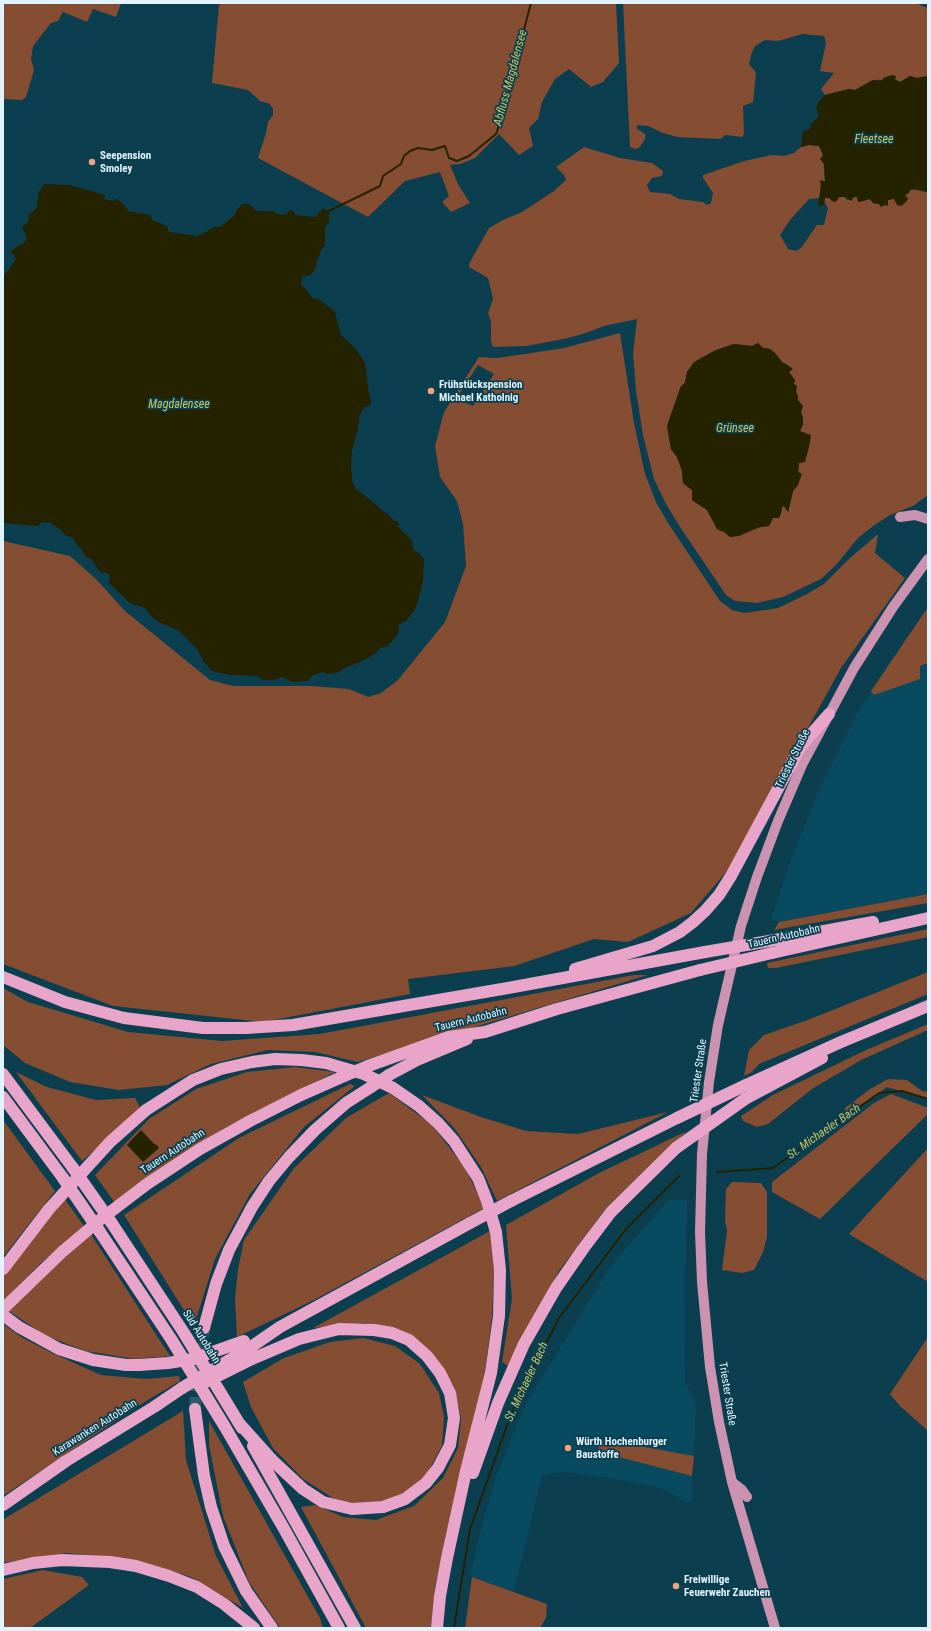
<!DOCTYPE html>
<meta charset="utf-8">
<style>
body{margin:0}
#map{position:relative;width:931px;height:1631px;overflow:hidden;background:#0b3f50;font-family:"Roboto Condensed",sans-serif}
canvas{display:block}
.frame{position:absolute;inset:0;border:4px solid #e1f4fd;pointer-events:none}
</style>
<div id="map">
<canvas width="931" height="1631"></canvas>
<div class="frame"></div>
</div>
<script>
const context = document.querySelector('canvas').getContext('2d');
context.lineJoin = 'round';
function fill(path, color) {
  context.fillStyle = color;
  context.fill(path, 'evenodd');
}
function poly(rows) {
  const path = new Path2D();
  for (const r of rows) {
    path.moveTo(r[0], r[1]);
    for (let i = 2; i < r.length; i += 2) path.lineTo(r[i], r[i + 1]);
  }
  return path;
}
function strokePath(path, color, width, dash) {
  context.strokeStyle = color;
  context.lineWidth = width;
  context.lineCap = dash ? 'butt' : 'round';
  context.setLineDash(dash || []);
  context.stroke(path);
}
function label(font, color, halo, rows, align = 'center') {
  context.font = font + ' "Roboto Condensed",sans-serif';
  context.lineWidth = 3.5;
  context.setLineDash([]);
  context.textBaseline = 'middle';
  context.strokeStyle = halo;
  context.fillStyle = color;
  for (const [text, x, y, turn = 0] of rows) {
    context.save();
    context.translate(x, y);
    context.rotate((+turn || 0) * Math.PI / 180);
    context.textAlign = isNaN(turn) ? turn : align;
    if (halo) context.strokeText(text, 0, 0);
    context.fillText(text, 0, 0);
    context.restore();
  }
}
fill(poly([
 [928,663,928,894,779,922,771,920,791,859,819,790,856,715,871,691,874,695,920,666],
 [668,1200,687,1200,686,1269,684,1269,685,1383,696,1402,694,1456,596,1438,599,1452,692,1476,692,1499,689,1502,686,1503,668,1491,653,1486,603,1477,564,1472,542,1475,514,1592,470,1576,483,1521,497,1474,526,1403,610,1267]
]), '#084a5f');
fill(poly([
 [3,3,121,3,116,17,93,9,87,22,63,12,58,21,51,23,33,46,31,59,34,70,26,97,22,100,3,99],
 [223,3,616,3,619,63,603,82,591,87,569,69,555,79,542,102,538,119,529,128,533,146,519,155,499,134,475,158,460,164,450,165,459,186,470,203,451,212,442,202,449,196,440,172,405,181,368,217,258,158,266,133,268,122,273,115,273,109,270,104,260,101,248,90,212,83,219,5],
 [623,3,915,3,928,8,928,76,917,78,910,76,900,82,895,79,873,80,855,90,849,89,825,95,821,89,834,73,820,71,826,43,824,36,802,34,778,41,765,40,755,46,752,52,749,64,756,73,753,102,743,106,744,134,742,137,726,135,720,139,678,137,663,133,648,126,637,125,637,129,645,134,645,139,639,148,635,149,630,147],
 [809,145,819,146,821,150,823,156,825,182,821,181,820,198,809,199,790,220,780,235,788,249,796,251,801,248,817,225,824,225,828,208,825,203,825,198,839,196,845,197,847,200,854,197,857,197,859,202,870,199,873,203,879,204,891,199,895,199,905,195,912,189,926,192,928,190,928,495,913,506,890,515,873,526,858,538,836,565,821,579,783,597,757,603,735,601,726,595,680,527,666,504,654,479,643,435,636,391,633,354,637,319,604,326,586,333,564,339,526,346,493,347,491,341,491,322,488,313,493,299,488,278,469,267,470,262,489,228,503,220,522,212,554,191,566,180,564,175,556,167,584,147,620,158,652,163,663,171,662,176,652,178,647,185,650,192,670,194,679,199,703,202,707,205,711,203,713,193,703,178,703,175,744,161,772,155,784,156,794,153,801,147],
 [758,343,763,348,770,349,775,353,782,362,788,365,792,369,789,372,794,384,803,418,800,431,798,485,793,491,788,512,784,506,782,507,781,513,779,518,773,517,769,526,760,527,752,530,724,532,717,529,707,510,692,500,692,490,683,483,682,471,677,457,671,449,667,426,681,386,685,383,687,372,701,358,716,350,734,344,752,346],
 [620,333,634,423,645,474,656,502,668,523,720,601,732,610,745,613,778,608,807,594,824,584,850,558,878,534,875,553,905,578,841,668,733,864,691,913,628,942,594,939,514,966,408,979,410,994,263,1022,113,1006,3,964,3,541,70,556,97,580,125,611,210,680,233,686,311,686,349,689,368,697,381,693,398,680,445,622,466,566,463,524,457,501,440,477,435,446,444,412,479,357,497,358,525,354,564,348],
 [478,365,494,374,473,406,456,399],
 [928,607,928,663,920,666,920,679,874,695,871,691],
 [928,894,928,903,774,930,779,922],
 [928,929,928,937,776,968,768,968,767,963],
 [928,972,928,994,759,1064,752,1072,744,1076,749,1050,764,1035,805,1021],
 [634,975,648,975,358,1062,315,1052,268,1050,211,1064,167,1085,119,1090,70,1082,25,1063,3,1045,3,988,28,1002,128,1032,222,1041,320,1034],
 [928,1024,928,1030,861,1060,812,1089,768,1124,757,1127,743,1121,741,1116,773,1095,866,1050],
 [295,1067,335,1072,221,1130,115,1203,95,1175,149,1119,196,1089,247,1072],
 [141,1131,154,1144,127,1145],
 [16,1072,47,1087,96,1100,135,1098,141,1109,82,1161],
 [888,1079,907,1080,922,1091,928,1092,928,1099,887,1087,845,1118,845,1108,870,1089],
 [350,1084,355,1086,304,1127,250,1194,215,1259,194,1326,124,1215,239,1138],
 [389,1093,432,1125,466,1169,484,1208,312,1301,237,1337,235,1299,238,1269,244,1240,294,1168,346,1118],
 [891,1094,928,1108,928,1114,820,1219,772,1192,772,1182,874,1103],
 [422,1095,481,1117,526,1131,578,1134,668,1112,497,1201,481,1167,455,1129],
 [3,1120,55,1191,3,1257],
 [687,1131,607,1207,559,1271,508,1366,502,1362,512,1299,506,1225,599,1173],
 [928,1148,928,1282,849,1234],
 [732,1182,761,1183,767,1192,767,1237,763,1252,754,1270,742,1273,722,1270,727,1231,725,1220,726,1189],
 [64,1198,84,1226,41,1263,3,1301,3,1277,25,1246],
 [490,1231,494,1270,492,1316,485,1373,435,1588,431,1628,366,1628,301,1507,315,1505,343,1517,376,1520,414,1506,443,1478,458,1448,461,1418,454,1386,431,1352,399,1330,364,1323,313,1328],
 [90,1233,170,1356,134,1359,86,1351,46,1336,9,1311],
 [3,1324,23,1338,52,1353,101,1375,146,1379,179,1376,180,1381,141,1404,3,1496],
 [928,1337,928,1431,900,1406,890,1394],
 [363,1338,395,1346,420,1364,439,1393,444,1417,442,1446,427,1474,406,1492,384,1501,355,1504,333,1498,303,1479,273,1448,251,1407,243,1382,284,1358,330,1342],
 [183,1411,186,1460,216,1556,243,1608,191,1577,137,1560,66,1553,3,1563,3,1521,4,1519],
 [209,1421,320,1618,323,1628,280,1628,249,1582,223,1516,209,1445],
 [596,1438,694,1456,692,1476,599,1452],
 [43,1570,82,1577,89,1585,30,1628,3,1628,3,1579],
 [472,1577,547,1604,546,1618,540,1628,465,1628]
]), '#854d31');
fill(poly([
 [892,75,896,76,895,80,900,82,910,76,917,78,928,76,928,190,927,192,916,189,910,190,909,193,905,195,908,199,906,202,901,206,897,205,894,199,888,200,888,206,885,205,881,207,879,204,873,203,870,199,858,202,857,197,854,197,851,201,845,197,839,197,836,202,832,201,829,198,825,198,823,206,818,205,821,186,820,180,825,181,824,164,820,159,823,155,819,146,809,145,801,147,803,131,810,129,811,124,819,116,816,108,820,100,825,95,849,89,855,90,873,80,880,81,883,80,883,78],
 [44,184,69,185,105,195,104,199,113,201,116,199,123,203,128,211,151,215,152,220,167,226,169,232,198,236,215,227,220,227,234,216,237,209,243,204,248,204,257,211,272,211,281,215,287,214,290,210,294,211,295,215,316,217,323,208,329,211,329,223,325,227,325,246,322,248,316,263,316,268,313,272,310,275,302,277,301,285,306,289,312,298,320,300,335,312,341,335,356,349,365,363,369,394,371,400,370,406,365,407,361,412,359,419,358,429,352,451,351,470,353,484,356,489,374,503,384,512,387,513,394,521,397,521,399,524,398,527,412,540,413,550,420,553,421,556,424,559,423,581,418,601,414,611,406,621,399,624,398,634,387,647,380,648,375,654,360,662,345,668,339,672,328,674,323,672,313,675,308,681,293,682,282,677,275,680,263,680,257,676,230,675,212,671,203,661,198,650,179,631,159,622,153,618,145,608,130,603,109,583,110,576,107,573,101,573,91,559,85,556,82,549,78,546,73,538,65,535,60,529,56,527,51,523,42,522,38,526,3,523,3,277,16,259,13,254,11,253,12,250,24,243,27,238,22,227,28,222,29,214,36,209,39,192],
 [758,343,763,348,770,349,775,353,782,362,793,369,789,372,795,380,794,384,797,386,796,392,798,396,798,400,803,406,801,412,803,418,803,425,800,431,811,435,809,447,805,462,799,463,798,472,802,474,798,485,793,491,788,512,784,506,782,507,781,513,779,518,773,518,769,526,760,527,739,536,730,537,724,532,717,529,707,510,692,500,692,490,683,483,682,471,677,457,671,449,667,426,681,386,685,383,687,372,694,362,716,350,734,344,752,346],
 [141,1130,154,1144,157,1145,159,1148,143,1162,127,1145]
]), '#252200');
strokePath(poly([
 [329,211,380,186,383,176,401,164,404,156,410,151,418,148,432,150,445,146,449,158,457,161,469,156,496,134,508,100,511,79,531,3],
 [717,1172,773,1168,879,1093,902,1091,928,1099],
 [454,1628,470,1529,514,1406,559,1318,626,1229,679,1176]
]), '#252200', 2);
strokePath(poly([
 [195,1409,197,1369,204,1328]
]), '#2b5a6a', 12, [12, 6]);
strokePath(poly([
 [900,517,915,515,928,519],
 [732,1482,742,1490,747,1497],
 [775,1628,732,1482,719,1422,710,1367,702,1282,700,1232,702,1154,709,1082,718,1025,741,926,757,877,778,821,802,765,854,668,893,607,928,559]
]), '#cc93b1', 10);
strokePath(poly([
 [775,940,873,922],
 [772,953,928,918],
 [575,969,653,946,680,932,693,922,705,911,719,895,731,876,801,746,829,714],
 [3,977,65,1002,124,1018,203,1028,246,1028,293,1025,508,988,705,952],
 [368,1066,449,1037,485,1032,557,1009,700,970],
 [3,1074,73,1168],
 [389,1075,417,1060,467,1039],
 [746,1085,841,1042,928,1006],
 [3,1097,63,1178],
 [745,1099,822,1058],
 [511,1201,677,1118],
 [111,1222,184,1333,242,1428],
 [100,1232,171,1339,225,1427,283,1527,339,1628],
 [3,1269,49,1209,110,1142,146,1110,193,1080,221,1069,252,1062,275,1059,302,1060,326,1063,364,1074,393,1088,419,1106,438,1123,454,1141,478,1178,487,1201,496,1232,500,1270,499,1316,491,1373,466,1471,447,1558,440,1596,437,1628],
 [3,1309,62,1252,101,1219,147,1184,200,1149,250,1121,301,1095,344,1076],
 [3,1315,19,1327,59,1349,93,1360,126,1365,139,1365],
 [204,1328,216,1284,229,1250,252,1207,269,1181,289,1157,315,1130,346,1103,371,1087],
 [248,1349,280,1327,470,1223],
 [195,1409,204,1476,211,1507,224,1546,246,1591,272,1628],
 [238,1422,273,1461,303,1489,323,1502,352,1509,383,1507,405,1499,426,1483,438,1468,450,1445,454,1418,450,1393,440,1373,427,1356,409,1340,392,1333,374,1330,339,1329,299,1339,252,1359],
 [253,1446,355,1628],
 [473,1473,498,1403,524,1344,556,1288,583,1249,611,1212,676,1148],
 [3,1505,66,1461,154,1407,182,1388],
 [3,1570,33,1563,62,1560,110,1562,136,1566,169,1576,197,1587,224,1604,254,1628]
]), '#e9a5c9', 12);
strokePath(poly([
 [705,952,775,940],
 [700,970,772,953],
 [344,1076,368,1066],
 [371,1087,389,1075],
 [677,1118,746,1085],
 [676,1148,745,1099],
 [73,1168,111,1222],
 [63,1178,100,1232],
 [470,1223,511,1201],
 [139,1365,168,1363,193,1359,244,1341],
 [200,1385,252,1359],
 [182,1388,248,1349]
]), '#e9a5c9', 12);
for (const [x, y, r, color] of [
 [92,162,4,"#f1a17b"],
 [431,391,4,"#f1a17b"],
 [568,1448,4,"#f1a17b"],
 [676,1586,4,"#f1a17b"]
]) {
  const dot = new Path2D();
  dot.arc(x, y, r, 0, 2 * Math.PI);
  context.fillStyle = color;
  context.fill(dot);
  strokePath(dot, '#0b3f50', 1.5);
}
label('bold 11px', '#e1f4fd', '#0b3f50', [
 ["Seepension",100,156],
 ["Smoley",100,169],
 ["Frühstückspension",439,385],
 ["Michael Katholnig",439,398],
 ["Würth Hochenburger",576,1442],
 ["Baustoffe",576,1455],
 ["Freiwillige",684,1580],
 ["Feuerwehr Zauchen",684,1593]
], 'left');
label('11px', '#e1f4fd', '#0b3f50', [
 ["Triester Straße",793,759,-64],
 ["Tauern Autobahn",784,937,-13],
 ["Tauern Autobahn",471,1020,-14],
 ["Triester Straße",699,1071,-82],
 ["Tauern Autobahn",173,1152,-33],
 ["Süd Autobahn",201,1337,58],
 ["Triester Straße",727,1394,81],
 ["Karawanken Autobahn",95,1428,-32]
]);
label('italic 12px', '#cac561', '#0b3f50', [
 ["Abfluss Magdalensee",511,78,-75],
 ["Fleetsee",874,140],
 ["Magdalensee",179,405],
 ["Grünsee",735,429],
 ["St. Michaeler Bach",824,1132,-35],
 ["St. Michaeler Bach",527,1382,-65]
]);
</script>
